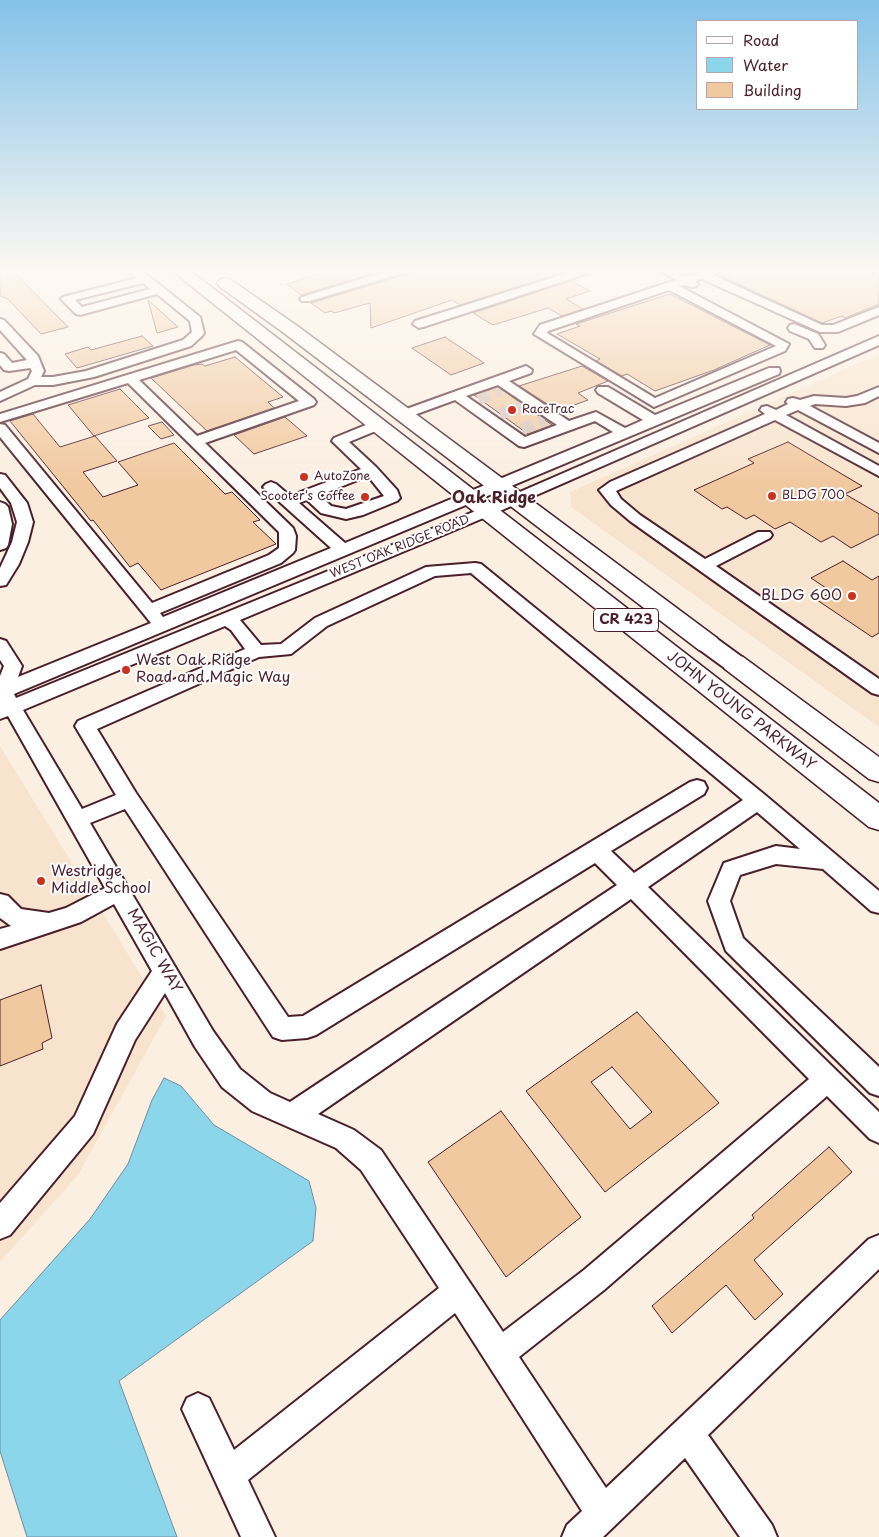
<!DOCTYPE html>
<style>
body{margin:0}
#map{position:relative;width:879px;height:1537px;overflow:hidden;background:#fbefe2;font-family:"Playpen Sans",sans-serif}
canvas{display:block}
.legend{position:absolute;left:696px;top:20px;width:162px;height:90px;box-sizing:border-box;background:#fff;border:1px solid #b7a5aa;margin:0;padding:6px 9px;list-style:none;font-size:15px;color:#4a1f2b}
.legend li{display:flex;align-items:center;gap:10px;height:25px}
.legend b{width:25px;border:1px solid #b7a5aa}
</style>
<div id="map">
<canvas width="879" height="1537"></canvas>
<ul class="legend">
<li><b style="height:6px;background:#fff"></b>Road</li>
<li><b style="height:14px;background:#8bd6eb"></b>Water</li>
<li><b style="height:14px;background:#f1c9a0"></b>Building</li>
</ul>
</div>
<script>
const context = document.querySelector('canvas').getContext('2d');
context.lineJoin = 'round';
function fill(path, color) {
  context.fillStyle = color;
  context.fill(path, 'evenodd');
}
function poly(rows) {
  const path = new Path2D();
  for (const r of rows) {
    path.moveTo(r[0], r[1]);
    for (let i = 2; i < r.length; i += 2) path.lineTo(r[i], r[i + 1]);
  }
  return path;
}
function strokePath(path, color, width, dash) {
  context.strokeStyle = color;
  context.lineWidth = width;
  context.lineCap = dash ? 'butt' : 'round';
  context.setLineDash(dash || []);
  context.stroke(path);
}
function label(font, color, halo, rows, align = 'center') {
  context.font = font + ' "Playpen Sans",sans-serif';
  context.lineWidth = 4;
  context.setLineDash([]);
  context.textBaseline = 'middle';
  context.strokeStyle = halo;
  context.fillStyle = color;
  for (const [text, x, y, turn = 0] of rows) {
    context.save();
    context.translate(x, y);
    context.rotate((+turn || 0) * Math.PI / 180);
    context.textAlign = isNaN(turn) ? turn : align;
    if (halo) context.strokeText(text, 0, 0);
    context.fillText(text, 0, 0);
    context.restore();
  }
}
fill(poly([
 [879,354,879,727,571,507,570,492],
 [0,746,166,1016,78,1175,0,1262]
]), '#f8e4ce');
const water = poly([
 [164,1078,181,1086,214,1125,309,1181,316,1208,313,1241,119,1381,177,1537,27,1537,0,1451,0,1320,90,1219,128,1164,152,1100,164,1078]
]);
fill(water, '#8bd6eb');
strokePath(water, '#718d9e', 1);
const building = poly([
 [0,269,11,269,68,327,41,334,8,299,0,296,0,269],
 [315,269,388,269,301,295,287,284,321,273,315,269],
 [414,269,550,269,558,274,460,305,452,300,371,328,370,303,334,313,331,311,325,313,311,303,411,273,414,269],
 [741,269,814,269,818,271,822,269,879,269,879,304,845,318,842,316,822,323,721,276,741,269],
 [571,281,590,291,566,299,583,309,562,316,548,308,493,325,473,313,571,281],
 [670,294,770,345,714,370,655,391,627,374,622,376,596,361,600,359,557,334,580,326,576,324,670,294],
 [148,300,178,327,157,333,148,300],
 [142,336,153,346,77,368,65,354,88,347,91,350,142,336],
 [445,337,484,363,451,375,412,348,445,337],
 [235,357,283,397,268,402,274,408,207,431,151,378,194,365,202,364,205,366,235,357],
 [582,366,608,381,578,393,588,400,558,411,519,386,582,366],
 [497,387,504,391,552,425,528,434,474,395,497,387],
 [120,389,149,418,94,436,68,405,120,389],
 [33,414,60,447,95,436,117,461,83,472,103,497,138,485,118,462,174,443,225,494,232,492,260,520,253,522,276,544,161,590,138,563,130,567,93,520,91,521,10,421,33,414],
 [285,417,307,436,254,454,234,435,285,417],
 [162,422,174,435,161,439,148,426,162,422],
 [788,442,862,486,845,494,879,514,879,534,851,548,833,536,821,542,790,522,775,529,754,515,746,519,727,507,722,509,694,490,754,463,748,459,788,442],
 [843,561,872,580,879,576,879,633,872,637,817,600,832,592,811,578,843,561],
 [41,985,52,1038,42,1043,43,1049,0,1066,0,1000,41,985],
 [637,1012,719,1103,605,1192,526,1091,637,1012],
 [612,1067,652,1112,630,1129,591,1082,612,1067],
 [501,1111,581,1217,506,1277,428,1162,501,1111],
 [829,1147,852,1172,754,1260,783,1294,755,1320,726,1285,672,1333,652,1306,754,1218,752,1215,829,1147]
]);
fill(building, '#f1c9a0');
strokePath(building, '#4a1f2b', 1);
strokePath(poly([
 [478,399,501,390],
 [500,414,523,406],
 [522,429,545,420]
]), '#d8c5bd', 12, [12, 6]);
const minor = poly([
 [127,269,140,269,200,317,204,333,202,336,191,346,94,377,53,385,35,385,0,401,0,392,28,379,32,371,30,368,9,371,4,370,0,365,0,353,4,354,12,363,27,360,0,330,0,319,4,320,38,356,44,371,41,377,53,377,86,371,183,340,192,332,190,321,157,294,80,315,76,314,61,299,63,297,137,278,127,269],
 [143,283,150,289,82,307,75,300,143,283],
 [394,269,412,269,410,271,310,301,302,301,300,299,302,297,394,269],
 [580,269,597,269,595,271,423,327,419,328,413,324,415,321,580,269],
 [657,269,671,269,686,277,709,269,726,269,713,275,822,325,833,325,879,307,879,315,838,332,820,332,702,279,695,281,698,284,696,286,692,287,685,285,679,286,789,344,785,351,654,407,534,334,540,325,676,280,657,269],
 [669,290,776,346,655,398,547,333,548,331,669,290],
 [794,324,818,334,825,345,823,348,815,348,809,339,790,331,788,328,790,325,794,324],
 [879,336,879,345,493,514,240,620,261,645,281,644,315,618,426,567,475,563,481,564,765,795,879,891,879,913,871,911,823,869,776,864,740,875,730,901,743,938,879,1067,879,1096,870,1093,726,951,708,901,724,863,776,846,800,849,757,812,648,887,879,1112,879,1143,870,1139,827,1096,604,1290,519,1357,606,1488,869,1239,879,1235,879,1269,708,1435,772,1525,777,1537,740,1537,685,1458,603,1537,562,1537,567,1525,582,1511,455,1313,248,1480,275,1537,241,1537,182,1409,187,1398,198,1393,209,1398,234,1450,439,1288,361,1170,336,1148,252,1111,222,1087,195,1047,165,993,135,1040,93,1134,10,1235,0,1239,0,1203,75,1116,117,1024,152,971,114,904,81,922,0,949,0,929,11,926,0,918,0,894,8,896,21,909,49,913,66,908,105,888,8,716,0,719,0,676,4,666,0,660,0,639,6,641,22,666,18,677,151,623,0,437,0,424,5,425,152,603,269,555,279,548,279,532,128,383,0,422,0,414,238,341,242,342,314,399,316,402,314,405,205,443,293,528,296,536,295,550,293,553,281,563,160,613,163,617,331,548,263,487,266,484,271,482,276,484,290,496,361,469,332,441,334,438,373,422,378,421,385,425,383,428,349,442,376,467,397,490,400,498,397,501,363,515,346,519,321,513,307,500,299,503,345,543,613,432,595,421,524,447,519,446,455,400,403,419,396,415,398,412,526,366,532,370,531,373,509,381,569,421,596,412,625,428,643,420,598,393,596,390,598,387,608,387,655,415,769,368,779,368,780,371,779,374,14,694,16,698,483,508,879,336],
 [236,350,299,401,197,436,139,380,236,350],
 [498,385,557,425,525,437,466,396,498,385],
 [368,476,384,496,346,509,331,506,320,495,368,476],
 [471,573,743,800,634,873,611,851,704,794,707,788,704,782,697,780,690,782,303,1016,288,1017,136,793,97,729,259,657,291,654,327,626,435,576,471,573],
 [225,626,231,630,245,649,78,721,75,726,116,795,82,809,23,710,225,626],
 [125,809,273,1037,282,1040,307,1038,316,1035,595,863,617,885,290,1102,270,1093,240,1069,213,1031,90,823,125,809],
 [631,899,809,1079,584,1270,503,1332,381,1150,354,1130,318,1114,631,899],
 [879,387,879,396,865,403,846,406,815,404,810,406,879,443,879,453,798,410,786,415,879,466,879,476,775,420,616,491,621,499,640,515,705,559,758,532,770,532,772,535,770,538,716,566,879,679,879,695,872,693,630,521,611,505,599,490,610,482,765,414,760,410,762,407,767,406,776,410,788,404,786,402,788,399,793,398,800,400,814,396,846,398,857,396,879,387],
 [0,474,5,475,27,503,33,522,28,542,19,564,6,585,0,586,0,568,12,542,17,522,11,503,0,488,0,474],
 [0,502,5,504,8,507,12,524,8,545,6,548,0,550,0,502]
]);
const major = poly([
 [708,636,716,638,742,657,746,663,742,669,734,671,726,669,700,650,696,644,700,638,708,636]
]);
const highway = poly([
 [170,269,188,269,879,803,879,830,869,827,170,269],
 [225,278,231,280,296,325,717,638,720,644,717,650,708,652,699,650,284,333,219,286,217,283,219,280,225,278],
 [734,654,743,657,879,757,879,782,869,779,725,669,722,663,725,657,734,654]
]);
strokePath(minor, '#4a1f2b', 4);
strokePath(major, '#4a1f2b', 4);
strokePath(highway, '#4a1f2b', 3);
fill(minor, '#fff');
fill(major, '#fff');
fill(highway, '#fff');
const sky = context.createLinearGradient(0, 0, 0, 484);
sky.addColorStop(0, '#83c2e9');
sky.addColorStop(0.56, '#fdf8f2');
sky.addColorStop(1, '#fdf8f200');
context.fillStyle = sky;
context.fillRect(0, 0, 879, 484);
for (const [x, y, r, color] of [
 [512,410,5,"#c8321e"],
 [304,477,5,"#c8321e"],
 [772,496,5,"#c8321e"],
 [365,497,5,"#c8321e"],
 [852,596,5,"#c8321e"],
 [126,670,5,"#c8321e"],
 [41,881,5,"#c8321e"]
]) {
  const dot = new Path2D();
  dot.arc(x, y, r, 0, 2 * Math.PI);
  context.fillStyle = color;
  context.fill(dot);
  strokePath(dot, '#fff', 2);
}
label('12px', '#4a1f2b', '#fff', [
 ["RaceTrac",522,410],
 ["AutoZone",314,477],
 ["BLDG 700",782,496],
 ["Scooter's Coffee",355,497,"right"]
], 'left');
label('12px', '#4a1f2b', '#fff', [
 ["WEST OAK RIDGE ROAD",400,547,-22]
]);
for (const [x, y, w] of [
 [626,620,65]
]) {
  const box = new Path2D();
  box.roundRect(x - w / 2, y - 11.5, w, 23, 4);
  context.fillStyle = '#fff';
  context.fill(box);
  strokePath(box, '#4a1f2b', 1);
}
label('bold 14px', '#4a1f2b', null, [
 ["CR 423",626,620]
]);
label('15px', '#4a1f2b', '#fff', [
 ["BLDG 600",842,596,"right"],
 ["West Oak Ridge",136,661],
 ["Road and Magic Way",136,678],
 ["Westridge",51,872],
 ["Middle School",51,889]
], 'left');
label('15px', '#4a1f2b', '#fff', [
 ["JOHN YOUNG PARKWAY",741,711,38],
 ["MAGIC WAY",154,951,60]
]);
label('bold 16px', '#4a1f2b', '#fff', [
 ["Oak Ridge",494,499]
]);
</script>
